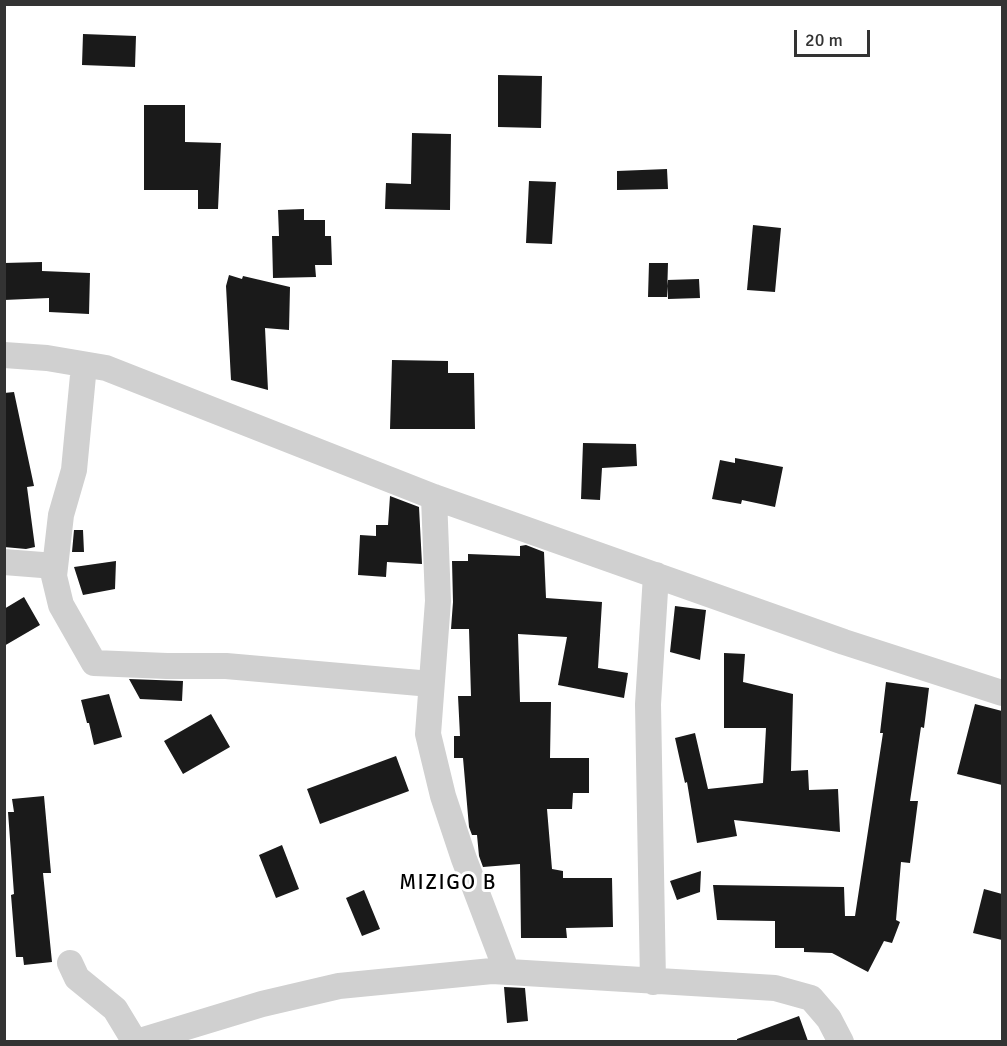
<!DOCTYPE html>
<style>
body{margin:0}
#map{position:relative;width:1007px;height:1046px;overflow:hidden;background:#fff;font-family:Signika,sans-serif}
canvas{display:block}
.frame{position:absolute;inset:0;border:6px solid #333;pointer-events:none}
.scale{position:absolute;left:794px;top:30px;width:76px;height:27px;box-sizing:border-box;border:3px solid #333;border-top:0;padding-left:8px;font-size:18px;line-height:21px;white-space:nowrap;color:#333;-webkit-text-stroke:4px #fff;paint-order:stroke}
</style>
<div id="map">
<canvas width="1007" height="1046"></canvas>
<div class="frame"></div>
<div class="scale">20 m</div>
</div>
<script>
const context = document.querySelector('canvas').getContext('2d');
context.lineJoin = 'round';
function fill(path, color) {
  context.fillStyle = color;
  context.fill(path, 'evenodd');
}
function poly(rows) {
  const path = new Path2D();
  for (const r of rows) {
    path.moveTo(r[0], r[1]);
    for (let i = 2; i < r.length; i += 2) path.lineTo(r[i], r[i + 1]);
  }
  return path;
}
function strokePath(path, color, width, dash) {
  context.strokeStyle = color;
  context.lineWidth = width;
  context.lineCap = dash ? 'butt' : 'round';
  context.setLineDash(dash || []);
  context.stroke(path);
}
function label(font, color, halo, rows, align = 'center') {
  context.font = font + ' Signika,sans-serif';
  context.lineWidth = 6;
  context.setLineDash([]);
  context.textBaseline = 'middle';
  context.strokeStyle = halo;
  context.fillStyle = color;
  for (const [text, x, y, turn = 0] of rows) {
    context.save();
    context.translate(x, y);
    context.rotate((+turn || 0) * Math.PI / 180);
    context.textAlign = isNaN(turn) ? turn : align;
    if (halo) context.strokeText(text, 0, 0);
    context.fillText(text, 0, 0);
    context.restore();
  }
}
fill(poly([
 [83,34,136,36,135,67,82,65],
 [498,75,542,76,541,128,498,127],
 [144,105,185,105,185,142,221,143,218,209,198,209,198,190,144,190],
 [412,133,451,134,450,210,385,209,386,183,411,184],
 [667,169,668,189,617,190,617,171],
 [529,181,556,182,552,244,526,243],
 [304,209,304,220,325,220,325,236,331,236,332,265,315,265,316,277,273,278,272,236,279,236,278,210],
 [753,225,781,228,775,292,747,290],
 [42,262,42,271,90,273,89,314,49,312,49,298,4,300,4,263],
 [649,263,668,263,667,297,648,297],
 [229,275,242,279,243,276,290,287,289,330,265,328,268,390,231,380,226,286],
 [699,279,700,298,668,299,667,280],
 [392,360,448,361,448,373,474,373,475,429,390,429],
 [14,392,34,486,27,487,35,547,26,549,4,547,4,393],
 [583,443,636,444,637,466,602,468,600,500,581,499],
 [735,458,783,467,775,507,742,500,741,504,712,499,720,460,735,463],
 [390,496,419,507,422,564,387,562,386,577,358,575,360,535,376,536,376,525,388,525],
 [74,530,83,530,84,552,72,552],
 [526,545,544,552,546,598,602,602,598,668,628,673,624,698,558,685,567,637,518,634,520,702,551,702,550,758,589,758,589,793,573,793,572,809,547,809,552,869,563,871,563,878,612,878,613,927,566,928,567,938,521,938,520,864,483,867,479,856,477,835,472,835,469,827,463,758,454,758,454,736,460,736,458,696,471,696,469,629,451,629,453,602,452,561,468,561,468,554,520,556,520,546],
 [116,561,115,589,83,595,74,567],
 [24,597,40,625,4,646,4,609],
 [675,606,706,610,700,660,670,652],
 [724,653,745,654,743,682,793,694,791,771,808,770,809,790,838,789,840,832,734,820,737,836,697,843,687,782,685,783,675,738,695,733,708,789,763,783,766,728,724,728],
 [129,679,183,681,182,701,140,699],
 [886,682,929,688,924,728,921,727,910,801,918,801,910,863,901,862,896,920,900,922,892,943,884,941,868,972,832,953,804,952,804,948,775,948,775,921,717,920,713,885,844,887,845,916,855,916,883,733,880,733],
 [109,694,122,737,94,745,89,723,87,723,81,700],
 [975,704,1002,711,1002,785,957,774],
 [211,714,230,747,183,774,164,741],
 [396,756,409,791,320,824,307,789],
 [44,796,51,873,43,873,52,962,24,965,23,957,16,957,11,895,14,894,8,812,14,812,12,799],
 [282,845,299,889,276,898,259,855],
 [701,871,700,892,677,900,670,881],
 [984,889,1002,894,1002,940,973,933],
 [364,890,380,929,362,936,346,898],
 [504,987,525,988,528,1021,507,1023],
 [799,1016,808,1041,737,1041,737,1039]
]), '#1a1a1a');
strokePath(poly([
 [4,355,47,358,106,368,434,497,844,642,1002,693],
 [84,365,74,470,61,515,54,576,61,605,94,663,167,666,226,666,431,684],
 [434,497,438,601,428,734,443,796,464,859,507,972],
 [4,562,55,566],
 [70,963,77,978,115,1009,135,1042],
 [653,982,648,704,656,575],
 [137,1042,262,1004,339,986,492,971,775,988,811,998,829,1019,841,1042]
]), '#d0d0d0', 26);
context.letterSpacing = '1.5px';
label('21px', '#000', '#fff', [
 ["MIZIGO B",448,883]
]);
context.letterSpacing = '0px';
</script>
